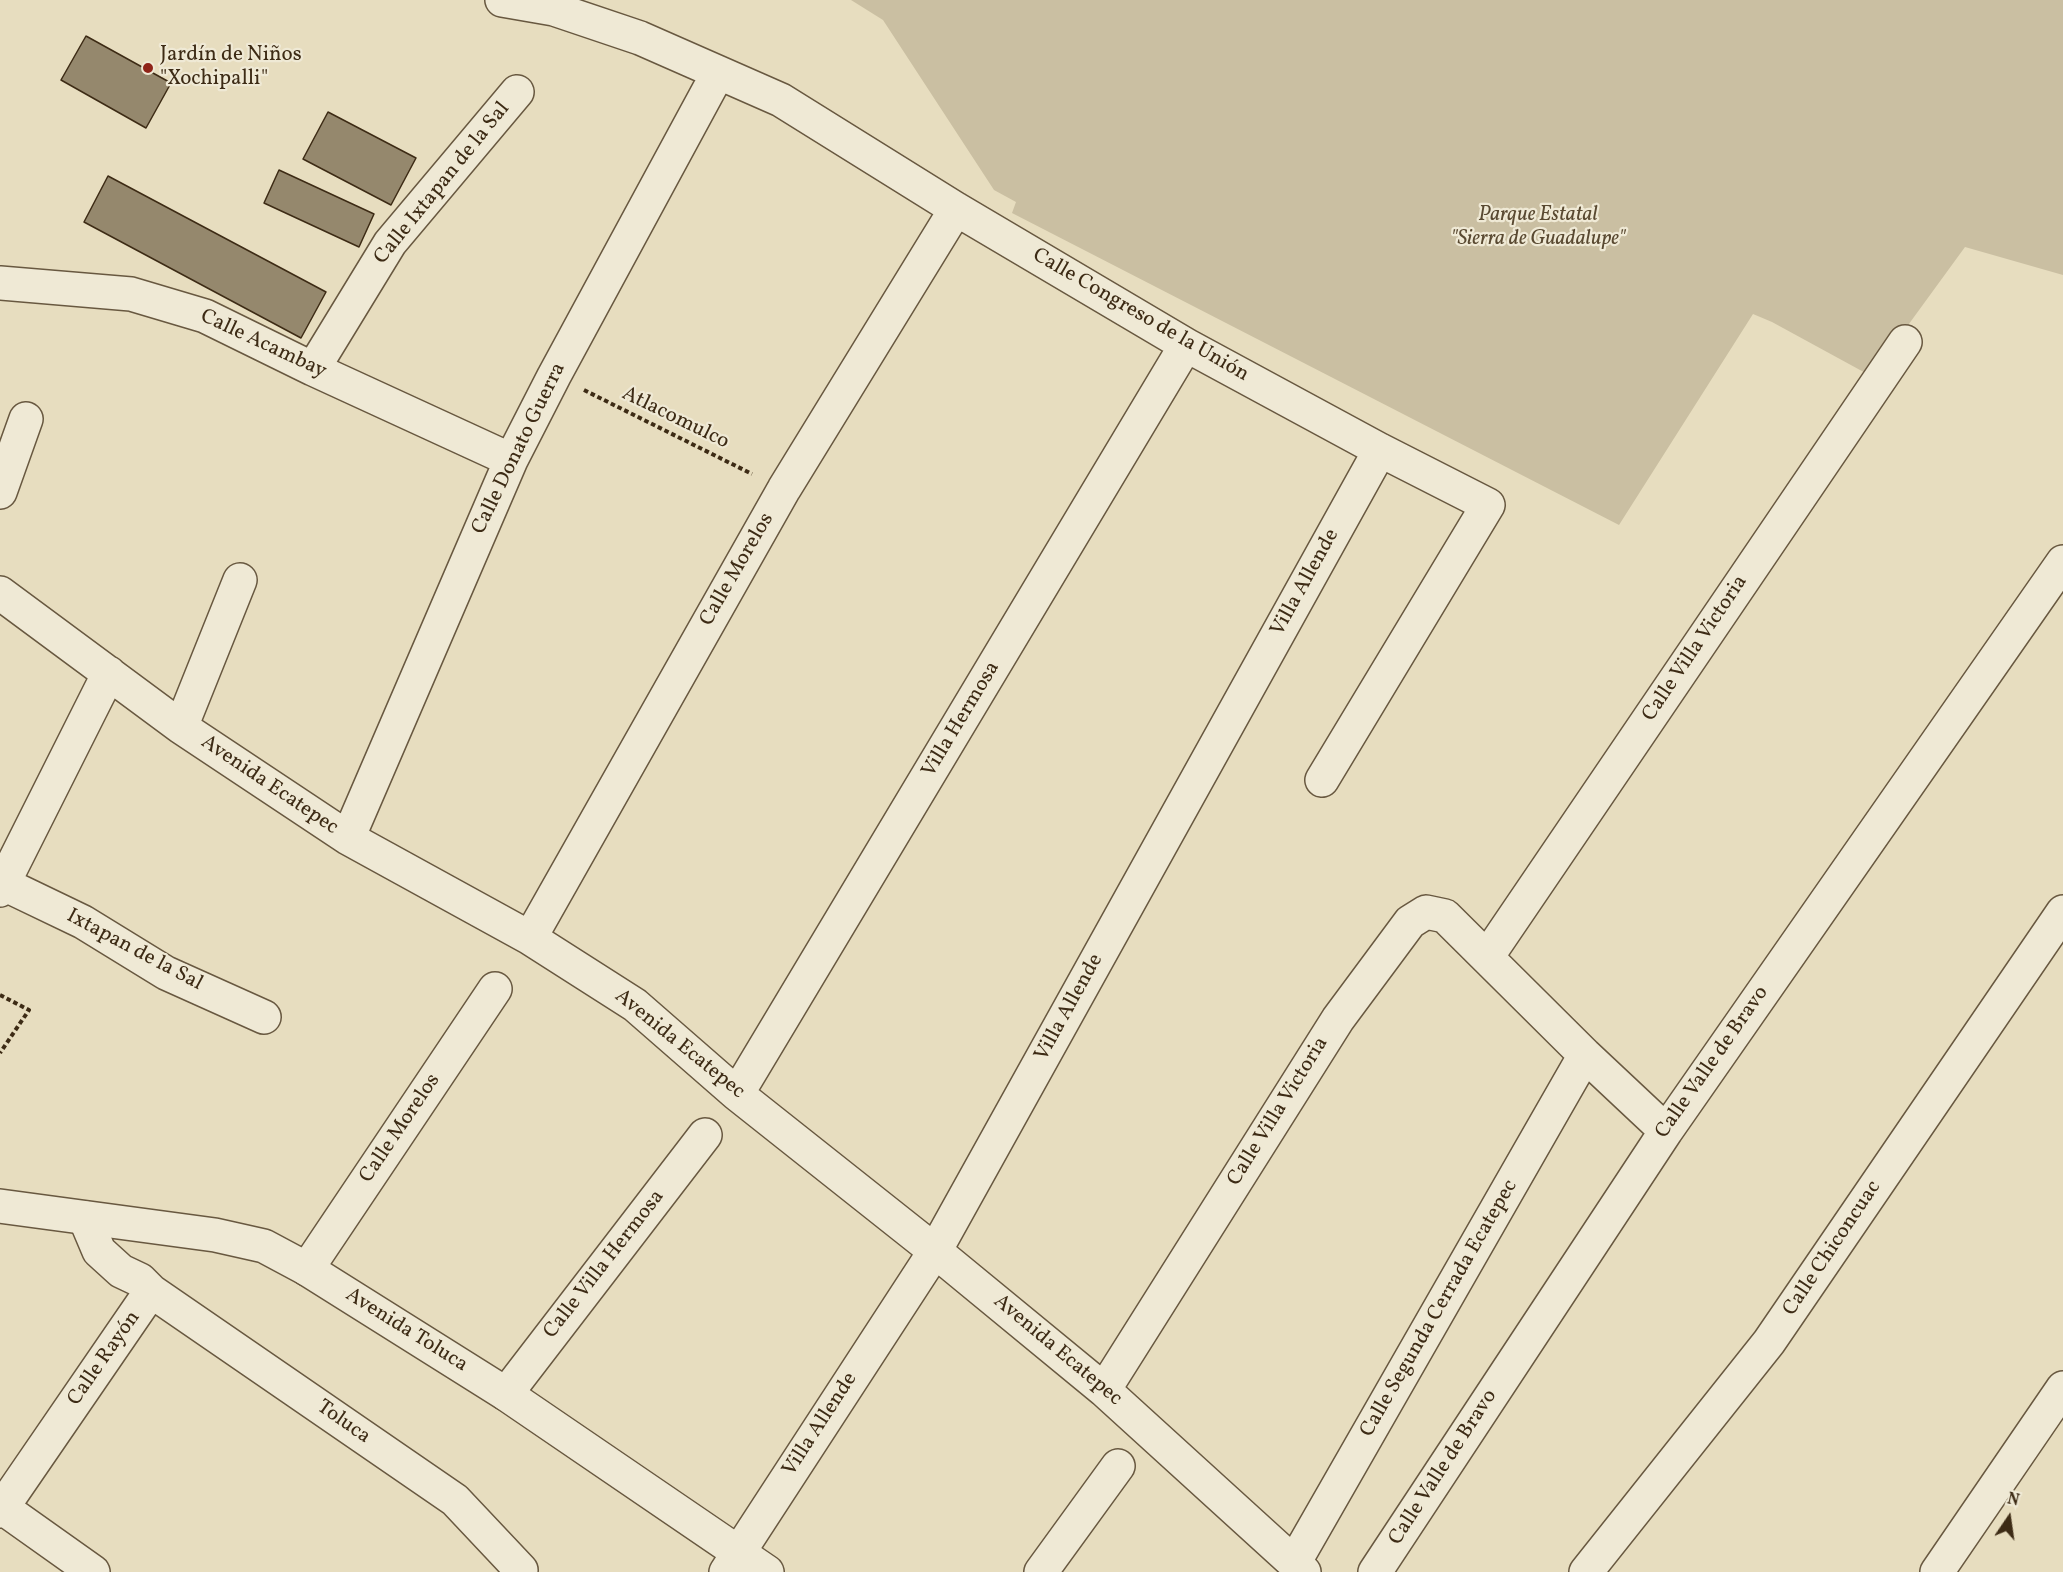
<!DOCTYPE html>
<meta charset="utf-8">
<style>
body{margin:0}
#map{position:relative;width:2063px;height:1572px;overflow:hidden;background:#e7ddbf;font-family:Vollkorn,serif}
canvas{display:block}
.north{position:absolute;left:1979px;top:1488px;width:60px;height:60px;-webkit-text-stroke:4px #efe9d5;paint-order:stroke;rotate:13deg;font-size:16px;font-weight:700;line-height:24px;text-align:center;color:#3d2b15}
.north::after{content:'';display:block;margin:auto;width:21px;height:27px;background:#3d2b15;clip-path:polygon(50% 0,100% 100%,50% 72%,0 100%)}
</style>
<div id="map">
<canvas width="2063" height="1572"></canvas>
<div class="north">N</div>
</div>
<script>
const context = document.querySelector('canvas').getContext('2d');
context.lineJoin = 'round';
function fill(path, color) {
  context.fillStyle = color;
  context.fill(path, 'evenodd');
}
function poly(rows) {
  const path = new Path2D();
  for (const r of rows) {
    path.moveTo(r[0], r[1]);
    for (let i = 2; i < r.length; i += 2) path.lineTo(r[i], r[i + 1]);
  }
  return path;
}
function strokePath(path, color, width, dash) {
  context.strokeStyle = color;
  context.lineWidth = width;
  context.lineCap = dash ? 'butt' : 'round';
  context.setLineDash(dash || []);
  context.stroke(path);
}
function label(font, color, halo, rows, align = 'center') {
  context.font = font + ' Vollkorn,serif';
  context.lineWidth = 4.5;
  context.setLineDash([]);
  context.textBaseline = 'middle';
  context.strokeStyle = halo;
  context.fillStyle = color;
  for (const [text, x, y, turn = 0] of rows) {
    context.save();
    context.translate(x, y);
    context.rotate((+turn || 0) * Math.PI / 180);
    context.textAlign = isNaN(turn) ? turn : align;
    if (halo) context.strokeText(text, 0, 0);
    context.fillText(text, 0, 0);
    context.restore();
  }
}
fill(poly([
 [851,0,2063,0,2063,275,1965,247,1871,376,1772,322,1753,314,1619,525,1012,213,1016,202,994,190,883,20]
]), '#cabfa2');
const building = poly([
 [86,36,171,83,146,128,61,80,86,36],
 [328,112,416,158,391,205,303,159,328,112],
 [279,170,374,214,359,247,264,203,279,170],
 [108,176,326,292,301,338,84,222,108,176]
]);
fill(building, '#95886d');
strokePath(building, '#3d2b15', 1.5);
const minor = poly([
 [502,0,554,9,640,38,781,100,956,209,1186,345,1380,450,1488,505,1322,780],
 [0,283,131,294,205,316,313,369,511,460],
 [313,369,390,243,517,92],
 [0,492,26,419],
 [0,593,181,727,348,838,530,938,635,1005,737,1094,935,1251,1104,1390,1304,1572],
 [181,727,240,580],
 [348,838,511,460,554,376,718,73],
 [4,884,83,922,166,973,264,1017],
 [0,890,109,673],
 [530,938,784,489,956,209],
 [1487,957,1905,342],
 [737,1094,1186,345],
 [85,1218,99,1251,121,1271,140,1280,151,1291,455,1500,521,1570],
 [307,1269,495,989],
 [1104,1390,1338,1019,1410,922,1426,912,1445,916,1585,1055,1666,1131],
 [506,1394,705,1135],
 [0,1506,93,1572],
 [0,1511,151,1291],
 [1294,1563,1585,1055],
 [726,1572,935,1251,1380,450],
 [1041,1572,1118,1466],
 [1375,1572,1666,1131,2063,562],
 [1586,1572,1769,1342,2063,912],
 [1937,1572,2063,1388]
]);
const tertiary = poly([
 [0,1206,215,1235,264,1246,307,1269,506,1394,767,1572]
]);
strokePath(minor, '#685840', 36);
strokePath(tertiary, '#685840', 36);
strokePath(poly([
 [584,390,752,474],
 [0,995,29,1010,0,1053]
]), '#3d2b15', 4, [4.5, 3]);
strokePath(minor, '#efe9d5', 33);
strokePath(tertiary, '#efe9d5', 33);
for (const [x, y, r, color] of [
 [148,68,6,"#8f2418"]
]) {
  const dot = new Path2D();
  dot.arc(x, y, r, 0, 2 * Math.PI);
  context.fillStyle = color;
  context.fill(dot);
  strokePath(dot, '#efe9d5', 2);
}
label('21px', '#3d2b15', '#efe9d5', [
 ["Jardín de Niños",160,56],
 ["\"Xochipalli\"",160,80]
], 'left');
label('21px', '#3d2b15', '#efe9d5', [
 ["Calle Ixtapan de la Sal",443,184,-51],
 ["Calle Congreso de la Unión",1140,316,30],
 ["Calle Acambay",263,345,25],
 ["Atlacomulco",675,419,26],
 ["Calle Donato Guerra",520,449,-64],
 ["Calle Morelos",738,570,-60],
 ["Villa Allende",1306,583,-61],
 ["Calle Villa Victoria",1696,649,-56],
 ["Villa Hermosa",962,720,-59],
 ["Avenida Ecatepec",269,786,34],
 ["Ixtapan de la Sal",134,951,28],
 ["Villa Allende",1070,1008,-61],
 ["Avenida Ecatepec",679,1045,39],
 ["Calle Valle de Bravo",1713,1063,-55],
 ["Calle Villa Victoria",1279,1112,-58],
 ["Calle Morelos",401,1129,-56],
 ["Calle Chiconcuac",1833,1249,-56],
 ["Calle Villa Hermosa",605,1265,-52],
 ["Calle Segunda Cerrada Ecatepec",1440,1309,-60],
 ["Avenida Toluca",406,1331,32],
 ["Avenida Ecatepec",1057,1351,40],
 ["Calle Rayón",105,1359,-55],
 ["Toluca",343,1423,35],
 ["Villa Allende",821,1425,-57],
 ["Calle Valle de Bravo",1444,1468,-57]
]);
label('italic 21px', '#594931', '#efe9d5', [
 ["Parque Estatal",1538,216],
 ["\"Sierra de Guadalupe\"",1538,240]
]);
</script>
